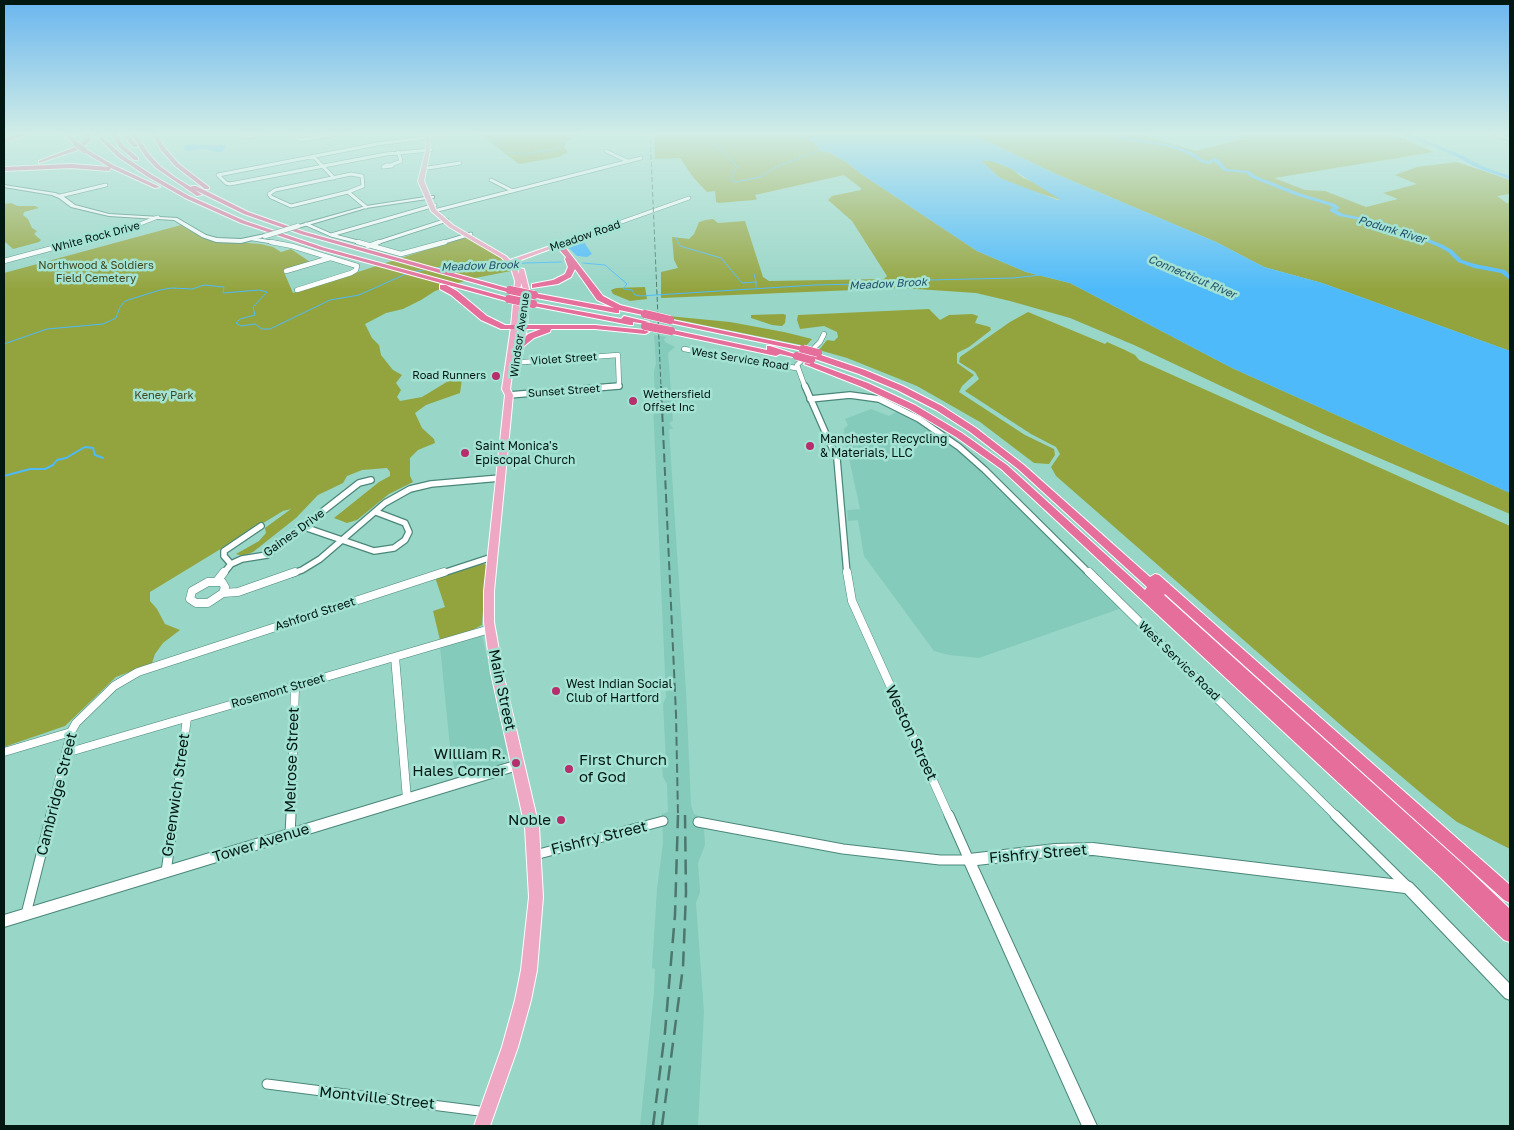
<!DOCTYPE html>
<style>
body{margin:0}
#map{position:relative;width:1514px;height:1130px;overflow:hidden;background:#98d6c7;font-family:"Golos Text",sans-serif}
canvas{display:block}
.frame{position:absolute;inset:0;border:5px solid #001712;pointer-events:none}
</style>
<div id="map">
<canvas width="1514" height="1130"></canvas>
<div class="frame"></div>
</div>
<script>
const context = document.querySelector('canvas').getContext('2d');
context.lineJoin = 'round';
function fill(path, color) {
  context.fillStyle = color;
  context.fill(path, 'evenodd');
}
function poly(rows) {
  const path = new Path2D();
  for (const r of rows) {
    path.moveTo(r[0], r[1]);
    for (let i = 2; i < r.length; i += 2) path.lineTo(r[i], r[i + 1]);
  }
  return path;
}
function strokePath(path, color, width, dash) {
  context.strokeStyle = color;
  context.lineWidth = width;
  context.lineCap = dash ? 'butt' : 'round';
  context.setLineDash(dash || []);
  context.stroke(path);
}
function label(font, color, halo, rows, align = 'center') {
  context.font = font + ' "Golos Text",sans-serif';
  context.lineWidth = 5;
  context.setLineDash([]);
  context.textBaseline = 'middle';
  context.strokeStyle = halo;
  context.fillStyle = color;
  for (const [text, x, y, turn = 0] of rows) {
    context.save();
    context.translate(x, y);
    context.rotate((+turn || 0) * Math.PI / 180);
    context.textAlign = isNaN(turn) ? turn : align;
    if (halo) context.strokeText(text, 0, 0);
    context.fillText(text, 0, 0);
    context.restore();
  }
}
fill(poly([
 [654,335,667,337,664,339,665,342,675,347,668,353,671,391,675,391,671,397,673,421,669,423,673,429,669,429,686,691,691,805,694,814,701,818,701,826,704,827,705,845,698,863,700,892,696,903,704,1012,698,1126,640,1126,654,992,655,969,652,968,657,889,663,843,662,814,668,812,667,784,663,777,662,766,666,760,663,704,666,697,653,403,655,402,654,372,656,363],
 [871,409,889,416,898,411,920,422,958,449,1122,608,979,658,949,655,934,651,864,556,858,520,848,521,847,510,860,509,846,444,844,429,848,425,845,419],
 [482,634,508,756,503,764,456,776,450,747,440,646]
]), '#84cbbc');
fill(poly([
 [501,132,582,132,566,142,564,147,568,152,559,157,519,164,481,135],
 [654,132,800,132,817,145,821,151,829,152,848,163,860,173,977,251,1026,272,1070,283,1232,368,1510,493,1510,514,1323,434,1134,345,1070,318,1010,301,976,293,902,288,661,298,661,272,678,268,674,260,672,237,689,239,694,234,699,222,706,220,713,219,718,223,745,221,763,277,769,281,884,279,887,276,852,221,828,200,832,196,861,190,861,188,844,175,755,195,757,199,754,200,719,203,716,202,715,191,707,192,693,177,680,158,655,159],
 [968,132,1142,132,1148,137,1196,151,1242,139,1229,132,1387,132,1434,152,1274,178,1305,190,1325,191,1366,207,1398,199,1383,193,1417,184,1395,175,1417,167,1457,162,1510,180,1510,194,1497,196,1508,204,1509,195,1510,195,1510,351,1322,283,1264,267,1216,242,1056,174],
 [981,161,992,161,1012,169,1023,178,1035,182,1061,199,1061,200,1029,190,1000,178],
 [11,203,18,206,35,206,39,208,24,212,23,215,28,219,32,228,37,231,34,234,41,240,39,242,13,249,4,241,4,204],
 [181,225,209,240,261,244,273,247,281,252,291,249,310,262,283,270,293,293,466,237,504,259,511,271,470,279,435,291,421,300,403,309,386,313,365,324,372,338,379,345,381,355,393,370,402,375,396,383,401,390,397,397,400,401,422,397,450,380,462,379,460,393,426,405,415,413,422,428,434,439,435,443,418,450,410,458,410,476,413,482,389,494,357,520,347,523,334,518,379,482,390,476,390,472,387,468,362,470,347,476,343,483,318,495,296,518,253,552,243,556,236,554,259,541,266,533,265,528,291,509,283,511,150,592,150,601,157,609,165,624,180,630,163,643,155,654,152,663,116,677,65,726,4,747,4,273],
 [645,287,647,299,630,301,613,294,611,290,616,288],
 [929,309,940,320,949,315,972,314,978,316,975,323,990,327,991,330,969,347,957,353,957,363,974,375,962,386,959,392,1025,435,1054,449,1055,455,1049,464,1034,463,980,422,917,386,847,358,819,350,827,340,834,341,838,337,837,332,824,326,800,329,797,320,798,315],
 [1028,312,1105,344,1107,342,1125,350,1135,355,1139,360,1510,526,1510,849,1457,822,1428,799,1343,727,1056,476,1051,467,1060,454,1056,447,1031,434,965,391,979,379,975,372,959,362,960,357,1010,322],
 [783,314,786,315,785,323,782,326,772,325,751,318,751,315],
 [668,316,730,322,784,332,812,339,806,346,674,319,669,317],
 [482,563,486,565,482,625,469,632,440,640,433,611,445,607,435,577]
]), '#93a43e');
fill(poly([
 [800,132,968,132,1056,174,1216,242,1264,267,1322,283,1510,351,1510,493,1232,368,1070,283,1026,272,977,251,860,173,848,163,829,152,819,150,820,149,817,145],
 [981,161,992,161,1012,169,1061,200,1057,200,1000,178],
 [187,144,207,145,227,145,222,152,217,152,205,149,186,151,183,146],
 [584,242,592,254,587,257,577,256,567,246]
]), '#4ebaf9');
strokePath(poly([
 [475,132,491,139,508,152,524,154,558,149,565,140,579,132],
 [690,132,703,137,725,153,737,167,731,177,731,180,736,182,760,177,776,167,820,150],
 [676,238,680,246,721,258,742,283,756,282,756,287],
 [583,263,605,265,627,284,623,289,632,290,635,295,640,296,815,285,912,283,929,280,1013,278,1041,275],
 [432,268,462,265,493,267,525,263,562,262],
 [413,272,428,269],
 [754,274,756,282],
 [4,344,47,329,103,324,116,318,120,307,125,301,160,290,171,288,192,289,204,285,224,287,223,293,259,290,267,292,253,307,255,315,240,319,236,323,241,326,255,324,262,329,270,329,330,300,359,295,408,273]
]), '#4ebaf9', 1);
strokePath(poly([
 [4,476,30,469,45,469,53,465,57,460,66,458,85,447,93,448,95,455,103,458]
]), '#4ebaf9', 2);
fill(poly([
 [1112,132,1117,132,1123,137,1173,145,1192,152,1205,161,1208,161,1212,158,1218,159,1227,169,1249,171,1256,176,1299,193,1335,204,1340,208,1336,210,1343,214,1374,220,1409,231,1443,245,1452,250,1462,260,1475,264,1505,270,1510,275,1510,280,1501,273,1474,268,1458,262,1448,252,1439,247,1405,233,1371,222,1339,216,1330,211,1330,209,1333,208,1331,206,1295,195,1252,178,1246,173,1224,171,1214,161,1210,164,1202,163,1188,154,1170,147,1120,139,1115,137,1112,132],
 [1398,132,1405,132,1459,154,1484,167,1510,176,1510,179,1480,169,1455,156,1398,132]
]), '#4ebaf9');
const streetFar4 = poly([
 [294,132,298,139,301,140,349,132],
 [255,134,259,134,250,137,245,136,255,134],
 [428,134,446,132],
 [431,150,386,154,230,184,226,183,218,175,377,144,432,137],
 [606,151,627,161],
 [313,156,334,178],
 [386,165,391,165,392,166,383,167,386,165],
 [391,165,401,161,398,152],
 [428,168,460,163],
 [351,174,362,176,363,186,348,192,291,206,271,197,269,194,275,190,351,174],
 [491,180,513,191],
 [348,192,366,207],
 [60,196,106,185],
 [434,211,641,158],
 [306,224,331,235,362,243],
 [331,235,435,205],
 [253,239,278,243],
 [70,243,132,227,158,217],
 [376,243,447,220],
 [441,243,471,234],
 [562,243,689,198]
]);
const streetFar3 = poly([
 [271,242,292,246,357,266,356,270,351,273,297,290],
 [358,242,401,254,445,242],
 [558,245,566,242],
 [368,246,379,242],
 [4,261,75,242],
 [286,271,330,258],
 [684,349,796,368],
 [510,363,618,355,619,386,605,387],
 [805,387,797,365,820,342,824,334]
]);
const streetFar2 = poly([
 [805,386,837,459,847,574],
 [509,395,619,386],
 [810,399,850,395,879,399,919,419,959,447,985,470,1090,574],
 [304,527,374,551,394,548,405,540,409,532,405,523,376,512],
 [231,564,224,556,224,551,261,526],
 [223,574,231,564,242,559,267,555,359,483,371,480],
 [291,574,302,570,320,559,385,503,410,489,431,484,500,478],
 [440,574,492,557]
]);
const streetFar1 = poly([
 [847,572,852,601,949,816],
 [1089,572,1336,816],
 [217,581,224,572],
 [208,582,222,582,225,587,223,593,208,603,196,603,190,599,192,591,208,582],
 [223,593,238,592,295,572],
 [395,657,407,799],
 [4,752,71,732],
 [66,753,490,629],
 [50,816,71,732,76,723,114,686,138,672,444,572],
 [174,816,187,718],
 [291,816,295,686]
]);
const street = poly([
 [1335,815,1407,886],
 [698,822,843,849,940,860,969,860,949,815],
 [290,834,291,815],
 [535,855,663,821],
 [166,872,174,815],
 [26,914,51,815],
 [267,1084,487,1112]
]);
const secondary = poly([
 [1489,132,1495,132,1510,139,1510,141,1489,132],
 [4,185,55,193,63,196,75,205,109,214,177,218,206,235,217,238,241,239,265,234,268,236,241,243,216,242,202,237,174,220,109,216,71,207,59,198,52,195,4,187,4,185],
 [432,196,434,196,434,198,366,208,298,228,295,226,366,206,432,196],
 [518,760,522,762,523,765,522,768,518,770,4,927,4,915,518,760],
 [1093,843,1408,881,1412,883,1510,984,1510,1000,1505,998,1405,893,1093,855,1055,856,977,865,1097,1126,1082,1126,963,860,965,856,969,854,1055,844,1093,843]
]);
const primary = poly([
 [425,132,429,132,430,150,424,181,436,210,453,225,506,256,510,260,556,244,561,245,513,263,517,268,519,274,519,268,524,269,529,289,527,327,522,355,518,357,515,355,510,389,513,395,494,591,494,622,503,673,539,827,543,897,537,970,531,1000,518,1047,490,1126,474,1126,502,1047,515,1000,521,970,529,897,525,827,491,673,484,622,484,591,505,395,502,389,511,327,515,281,511,268,502,258,449,227,431,211,418,181,426,150,425,132],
 [521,283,523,289,519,327,516,348,521,283]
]);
const highway = poly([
 [24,132,32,132,4,143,4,139,24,132],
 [63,132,68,132,80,145,84,140,85,132,91,132,90,141,81,149,39,163,39,161,78,146,75,146,63,132],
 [92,132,97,132,122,155,152,175,189,196,245,221,325,248,513,299,506,301,321,250,241,223,185,198,148,177,118,157,92,132],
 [110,132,115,132,123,145,138,158,138,160,134,160,119,147,110,132],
 [120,132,125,132,137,145,137,147,133,147,120,132],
 [130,132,135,132,149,154,160,166,176,178,191,187,192,186,196,186,248,212,305,232,514,290,507,292,301,234,244,214,195,190,202,195,197,196,156,168,145,156,130,132],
 [150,132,155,132,165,148,179,164,209,187,209,189,205,189,175,166,161,150,150,132],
 [84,148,113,165,160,187,155,188,111,168,109,171,71,168,4,171,4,167,71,164,109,167,82,151,84,148],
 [558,243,565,247,603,296,620,305,648,312,648,316,619,310,619,313,616,313,531,297,530,295,534,293,614,308,597,300,575,269,571,277,558,284,532,288,532,284,553,280,565,274,568,267,565,259,566,257,555,245,558,243],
 [440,285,446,285,457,291,487,316,505,325,595,325,645,330,649,332,645,334,595,329,551,329,550,332,534,338,519,350,515,348,528,334,541,329,501,329,481,320,451,295,440,289,440,285],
 [530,302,621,319,624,316,649,322,645,324,633,322,633,325,630,325,533,306,530,306,530,302],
 [667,319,803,347,807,349,803,351,670,323,666,321,667,319],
 [668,329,767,350,767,346,770,346,801,356,797,358,780,354,776,356,668,333,668,329],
 [812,354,818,354,865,370,903,386,942,406,976,428,1024,465,1150,577,1155,574,1159,575,1510,885,1510,903,1504,900,1165,594,1164,595,1466,867,1510,909,1510,942,1504,940,1440,877,1001,469,956,437,909,409,862,387,804,364,808,361,811,362,868,383,915,405,962,433,1007,465,1145,590,1147,587,1018,469,970,432,936,410,897,390,859,374,812,358,812,354]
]);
strokePath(streetFar4, '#4a877a', 4.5);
strokePath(streetFar3, '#4a877a', 5.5);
strokePath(streetFar2, '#4a877a', 8);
strokePath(streetFar1, '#4a877a', 9);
strokePath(street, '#4a877a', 11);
strokePath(secondary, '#4a877a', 2);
strokePath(primary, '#fff', 2);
strokePath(highway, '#fff', 2);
strokePath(streetFar4, '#fff', 3);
strokePath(streetFar3, '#fff', 4.5);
strokePath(streetFar2, '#fff', 5.5);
strokePath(streetFar1, '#fff', 8);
strokePath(street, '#fff', 9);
fill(secondary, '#fff');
fill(primary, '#efa8c3');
fill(highway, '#e56e9b');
strokePath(poly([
 [650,132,661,387]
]), '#4d776d', 1, [5, 2.5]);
strokePath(poly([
 [661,386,676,714,678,816]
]), '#4d776d', 2, [9, 4.5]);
strokePath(poly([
 [653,1126,665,1032,675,915,678,815],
 [662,1126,683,967,686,893,685,815]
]), '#4d776d', 2.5, [15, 8]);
const secondaryBridge = poly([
 [265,236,298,226]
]);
const highwayBridgeFar1 = poly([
 [77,145,84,150]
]);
const highwayBridge = poly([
 [510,290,534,295],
 [509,299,533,304],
 [645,314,670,320],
 [645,326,671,331],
 [803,349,818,353],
 [797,356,811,360]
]);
strokePath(secondaryBridge, '#4a877a', 5.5, []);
strokePath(highwayBridgeFar1, '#fff', 7, []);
strokePath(highwayBridge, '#fff', 9, []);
strokePath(secondaryBridge, '#fff', 4.5);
strokePath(highwayBridgeFar1, '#e56e9b', 5.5);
strokePath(highwayBridge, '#e56e9b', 8);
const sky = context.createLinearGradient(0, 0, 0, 290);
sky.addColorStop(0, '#6ab6ef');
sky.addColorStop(0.46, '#d1ede6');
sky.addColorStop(1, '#d1ede600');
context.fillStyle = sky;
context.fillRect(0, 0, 1514, 290);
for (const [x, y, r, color] of [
 [496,376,5,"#b72e6c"],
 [633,401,5,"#b72e6c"],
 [810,446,5,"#b72e6c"],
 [465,453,5,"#b72e6c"],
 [556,691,5,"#b72e6c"],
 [516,763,5,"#b72e6c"],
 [569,769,5,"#b72e6c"],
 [561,820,5,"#b72e6c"]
]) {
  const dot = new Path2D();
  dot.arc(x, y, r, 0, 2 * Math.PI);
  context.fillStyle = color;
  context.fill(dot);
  strokePath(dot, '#a4e3d4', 2);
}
label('italic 11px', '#224e68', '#a4e3d4', [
 ["Podunk River",1392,230,17],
 ["Meadow Brook",480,266,-2],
 ["Connecticut River",1192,277,23],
 ["Meadow Brook",888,284,-3]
]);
label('11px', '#001712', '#a4e3d4', [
 ["Meadow Road",585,236,-19],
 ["White Rock Drive",96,237,-15],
 ["Windsor Avenue",520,335,-82],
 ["Violet Street",564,359,-4],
 ["West Service Road",740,359,9],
 ["Sunset Street",564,391,-4]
]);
label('11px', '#41491e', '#a4e3d4', [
 ["Northwood & Soldiers",96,266],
 ["Field Cemetery",96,279],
 ["Keney Park",164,396]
]);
label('11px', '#001712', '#a4e3d4', [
 ["Road Runners",486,376],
 ["Wethersfield",643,395,"left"],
 ["Offset Inc",643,408,"left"]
], 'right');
label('12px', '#001712', '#a4e3d4', [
 ["Manchester Recycling",820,439],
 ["& Materials, LLC",820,453],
 ["Saint Monica's",475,446],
 ["Episcopal Church",475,460],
 ["West Indian Social",566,684],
 ["Club of Hartford",566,698]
], 'left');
label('12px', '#001712', '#a4e3d4', [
 ["Gaines Drive",294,533,-36],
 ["Ashford Street",315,614,-18],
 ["West Service Road",1179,661,44],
 ["Rosemont Street",278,691,-16]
]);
label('15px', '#001712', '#a4e3d4', [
 ["Main Street",502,690,78],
 ["Weston Street",911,733,65],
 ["Melrose Street",292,760,-88],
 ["Cambridge Street",57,794,-76],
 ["Greenwich Street",176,795,-82],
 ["Fishfry Street",599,838,-14],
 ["Tower Avenue",261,843,-17],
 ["Fishfry Street",1038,854,-5],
 ["Montville Street",377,1098,6]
]);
label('15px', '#001712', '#a4e3d4', [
 ["William R.",506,754],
 ["Hales Corner",506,771],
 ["First Church",579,760,"left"],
 ["of God",579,777,"left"],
 ["Noble",551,820]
], 'right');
</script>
